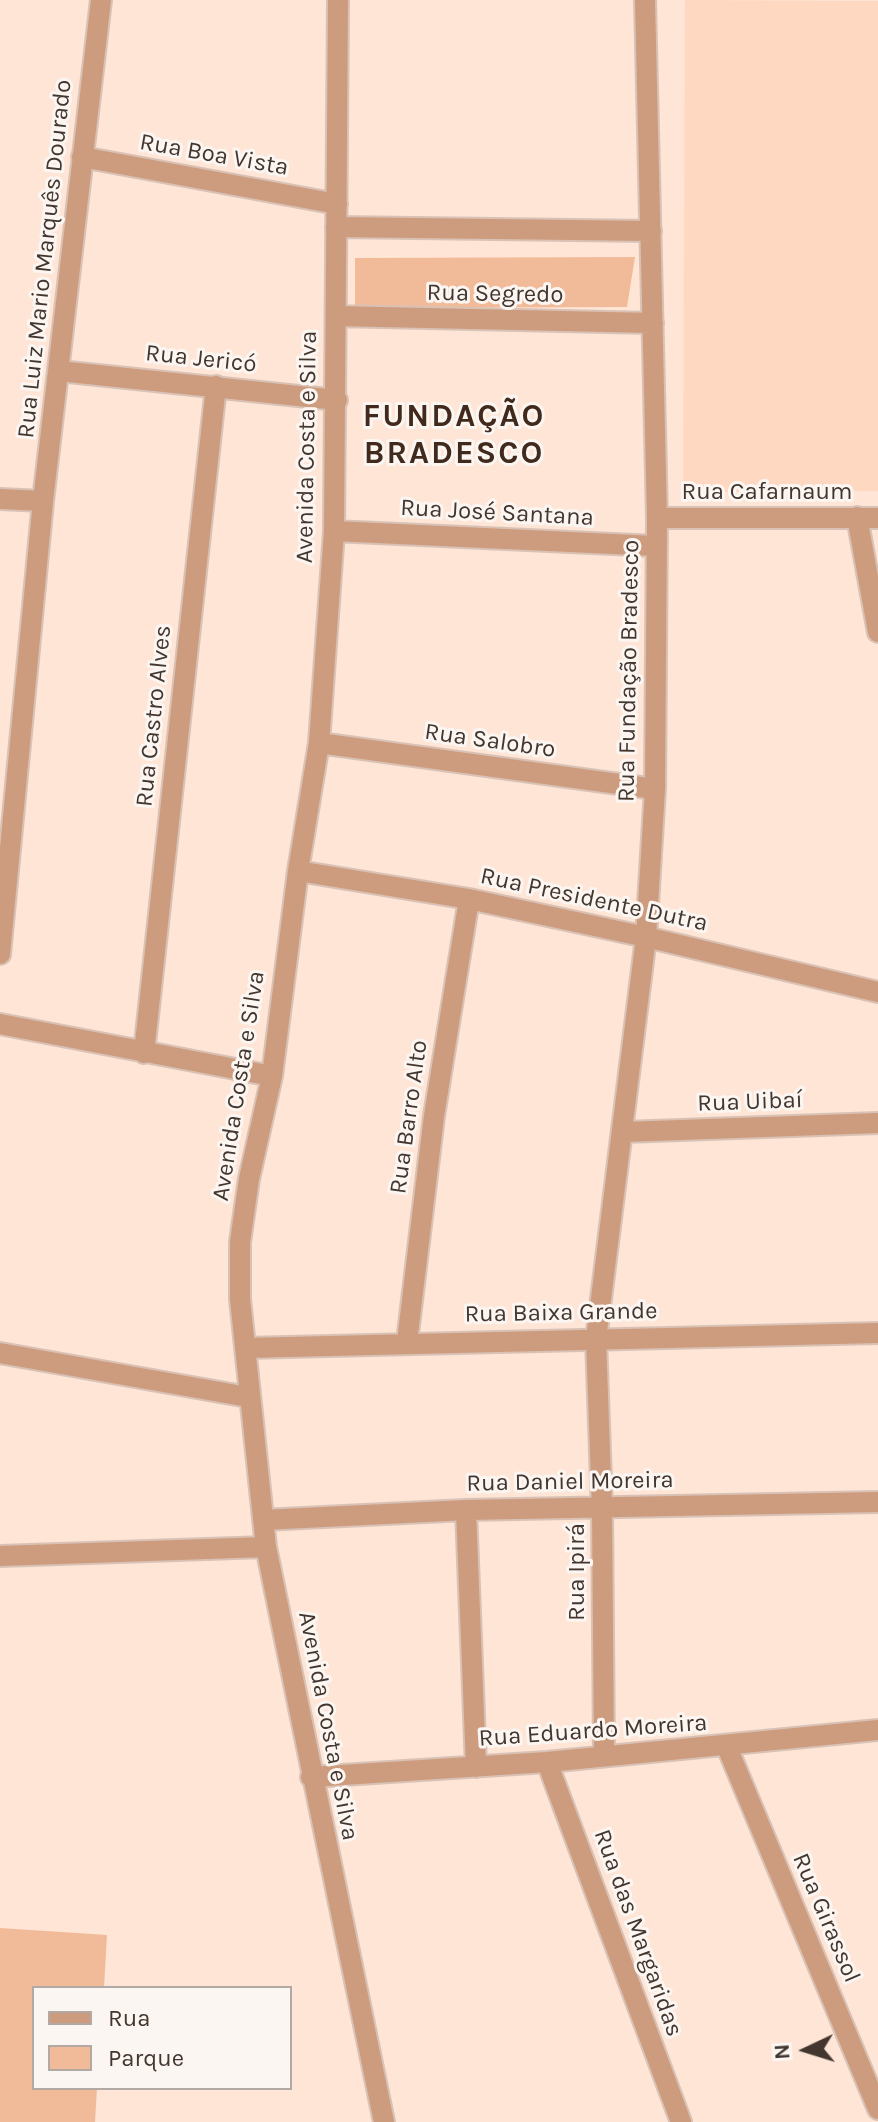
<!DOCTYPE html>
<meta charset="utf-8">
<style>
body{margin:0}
#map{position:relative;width:878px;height:2122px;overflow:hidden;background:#fee5d6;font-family:Karla,sans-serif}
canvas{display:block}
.legend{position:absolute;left:32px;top:1986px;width:260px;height:104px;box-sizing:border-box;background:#fcf6f2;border:2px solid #b2a9a4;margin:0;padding:10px 14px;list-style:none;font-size:24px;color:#43362f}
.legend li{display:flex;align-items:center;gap:16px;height:40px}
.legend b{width:40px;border:2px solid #b2a9a4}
.north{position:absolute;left:766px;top:2010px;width:80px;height:80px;-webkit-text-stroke:6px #fcf6f2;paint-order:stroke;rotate:266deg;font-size:22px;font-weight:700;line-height:32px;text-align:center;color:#43362f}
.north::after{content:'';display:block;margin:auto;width:28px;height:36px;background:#43362f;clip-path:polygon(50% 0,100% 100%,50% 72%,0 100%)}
</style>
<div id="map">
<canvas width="878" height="2122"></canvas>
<ul class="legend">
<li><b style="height:10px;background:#cd9c7e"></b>Rua</li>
<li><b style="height:22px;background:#f1bb9a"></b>Parque</li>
</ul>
<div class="north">N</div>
</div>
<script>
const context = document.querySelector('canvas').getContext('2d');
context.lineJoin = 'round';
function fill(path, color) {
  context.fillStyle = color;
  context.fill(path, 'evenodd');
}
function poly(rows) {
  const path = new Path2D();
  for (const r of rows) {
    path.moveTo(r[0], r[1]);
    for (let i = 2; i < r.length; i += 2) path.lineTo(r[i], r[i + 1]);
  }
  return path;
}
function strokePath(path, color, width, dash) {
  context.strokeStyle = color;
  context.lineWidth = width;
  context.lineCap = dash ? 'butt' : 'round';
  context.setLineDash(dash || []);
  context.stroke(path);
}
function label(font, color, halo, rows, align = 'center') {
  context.font = font + ' Karla,sans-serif';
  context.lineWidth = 6;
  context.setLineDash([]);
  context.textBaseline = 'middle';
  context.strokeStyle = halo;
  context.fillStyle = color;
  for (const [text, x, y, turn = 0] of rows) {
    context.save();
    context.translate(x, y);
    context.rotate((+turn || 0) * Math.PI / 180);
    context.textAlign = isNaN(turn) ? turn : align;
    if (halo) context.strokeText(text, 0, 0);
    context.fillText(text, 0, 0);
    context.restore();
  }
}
fill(poly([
 [685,0,878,1,878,491,683,492]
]), '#ffd8c2');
fill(poly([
 [635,257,627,307,355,308,355,258],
 [0,1928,107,1935,104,1988,34,1988,34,2088,97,2088,95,2122,0,2122]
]), '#f1bb9a');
const minor = poly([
 [338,0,334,531,319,743,298,871,272,1076,249,1179,240,1242,240,1299,266,1547,384,2122],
 [82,157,337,204],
 [336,227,651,231],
 [336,316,653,323],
 [59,371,337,400],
 [0,499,43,501],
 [857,517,878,632],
 [657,518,878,518],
 [334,531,656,546],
 [319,743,655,789],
 [298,871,469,899,646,937,878,992],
 [0,954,43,501,101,0],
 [0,1024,272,1076],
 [144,1053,216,386],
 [624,1132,878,1123],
 [407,1342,434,1116,469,899],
 [245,1348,878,1333],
 [0,1353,248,1397],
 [466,1510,476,1767],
 [263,1520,466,1510,878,1502],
 [0,1556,266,1547],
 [727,1747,878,2109],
 [604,1755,602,1509,596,1339,646,937,655,789,657,518,645,0],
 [547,1762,681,2122],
 [311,1777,547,1762,878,1730]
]);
strokePath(minor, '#d9c2b5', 24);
strokePath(minor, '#cd9c7e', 20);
label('24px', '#43362f', '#fcf6f2', [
 ["Rua Boa Vista",214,155,10],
 ["Rua Luiz Mario Marquês Dourado",45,259,-84],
 ["Rua Segredo",495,294,1],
 ["Rua Jericó",201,359,6],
 ["Avenida Costa e Silva",307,447,-89],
 ["Rua Cafarnaum",767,492],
 ["Rua José Santana",497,513,3],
 ["Rua Fundação Bradesco",629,671,-89],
 ["Rua Castro Alves",154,716,-84],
 ["Rua Salobro",490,741,8],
 ["Rua Presidente Dutra",594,900,12],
 ["Avenida Costa e Silva",239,1086,-81],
 ["Rua Uibaí",750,1102,-2],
 ["Rua Barro Alto",409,1117,-82],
 ["Rua Baixa Grande",561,1313,-1],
 ["Rua Daniel Moreira",570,1482,-1],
 ["Rua Ipirá",577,1572,-90],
 ["Avenida Costa e Silva",328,1726,79],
 ["Rua Eduardo Moreira",593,1731,-4],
 ["Rua Girassol",826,1918,67],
 ["Rua das Margaridas",638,1933,70]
]);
context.letterSpacing = '2px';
label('bold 32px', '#41291b', '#fcf6f2', [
 ["FUNDAÇÃO",454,417],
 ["BRADESCO",454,454]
]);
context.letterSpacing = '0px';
</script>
